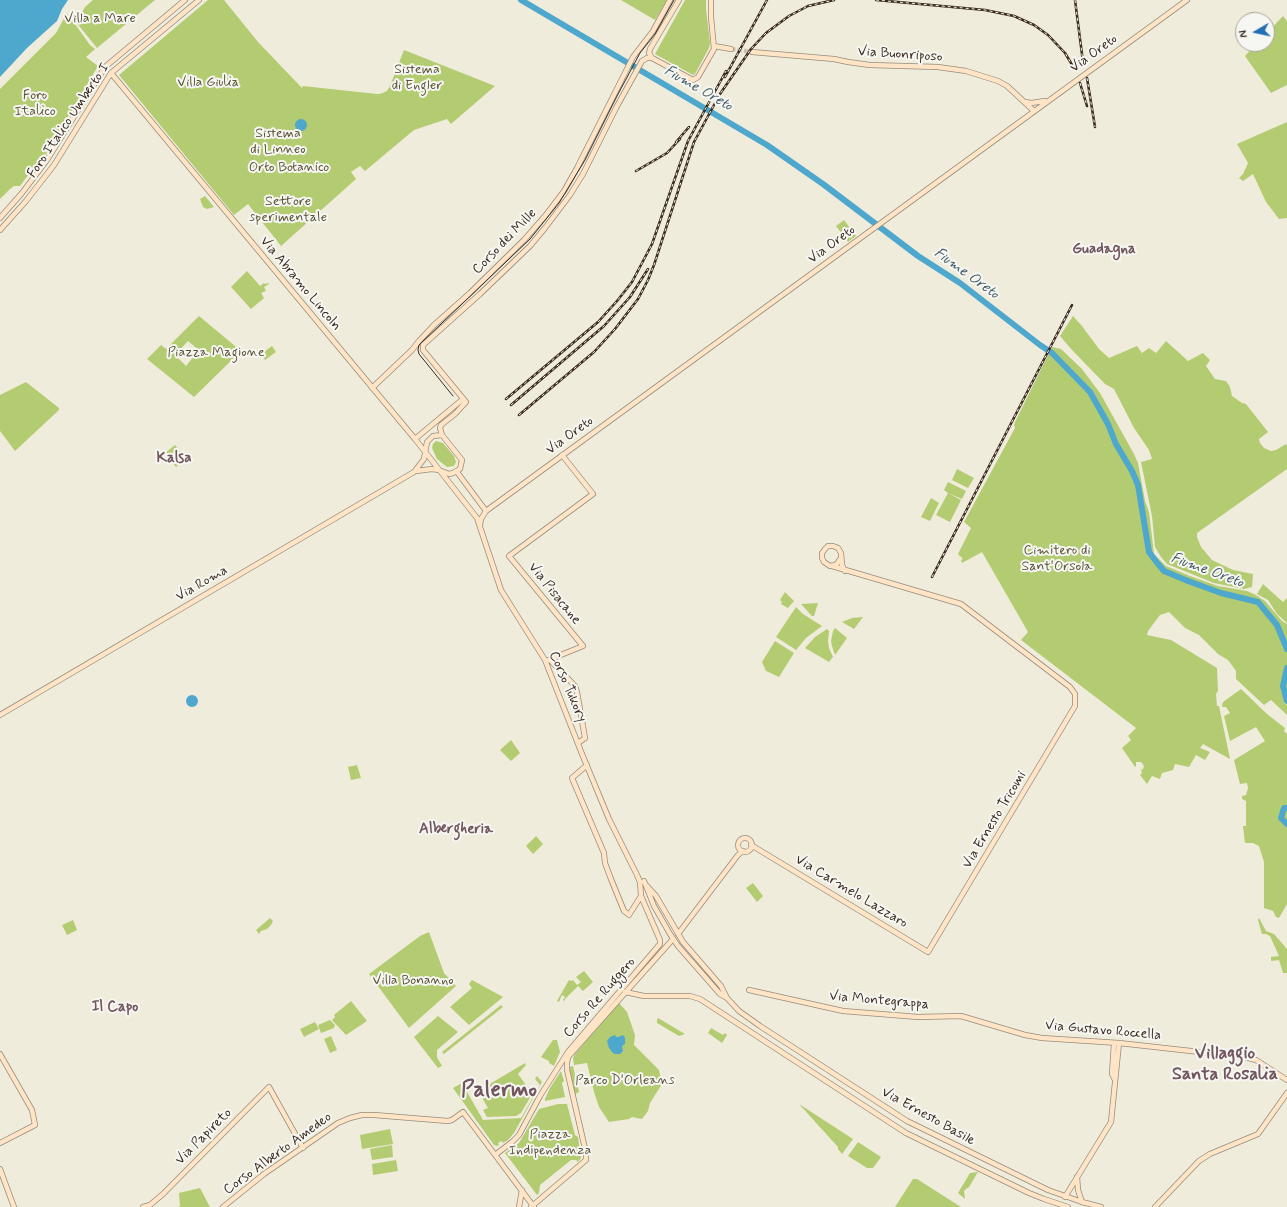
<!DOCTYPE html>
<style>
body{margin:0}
#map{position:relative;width:1287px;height:1207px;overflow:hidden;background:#f0ecdb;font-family:Mynerve,sans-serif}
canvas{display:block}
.north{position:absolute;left:1235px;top:12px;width:40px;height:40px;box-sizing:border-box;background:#f6f6f2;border:1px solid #aba49d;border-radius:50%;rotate:261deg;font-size:11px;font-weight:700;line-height:16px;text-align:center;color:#3b2a1e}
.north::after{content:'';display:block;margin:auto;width:14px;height:18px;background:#1f6fb2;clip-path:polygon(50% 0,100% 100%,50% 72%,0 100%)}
</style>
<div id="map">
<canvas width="1287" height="1207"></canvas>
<div class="north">N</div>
</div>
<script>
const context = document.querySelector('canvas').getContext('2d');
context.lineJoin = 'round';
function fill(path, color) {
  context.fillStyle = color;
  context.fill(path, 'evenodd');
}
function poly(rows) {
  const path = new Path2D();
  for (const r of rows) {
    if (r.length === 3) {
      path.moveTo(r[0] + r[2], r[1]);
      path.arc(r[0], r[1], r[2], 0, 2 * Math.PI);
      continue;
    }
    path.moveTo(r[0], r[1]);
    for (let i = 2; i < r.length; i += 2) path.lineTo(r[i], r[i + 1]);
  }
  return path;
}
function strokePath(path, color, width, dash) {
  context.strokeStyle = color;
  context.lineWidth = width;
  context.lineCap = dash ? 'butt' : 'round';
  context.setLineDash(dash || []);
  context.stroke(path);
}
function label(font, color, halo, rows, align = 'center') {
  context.font = font + ' Mynerve,sans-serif';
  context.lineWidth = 4;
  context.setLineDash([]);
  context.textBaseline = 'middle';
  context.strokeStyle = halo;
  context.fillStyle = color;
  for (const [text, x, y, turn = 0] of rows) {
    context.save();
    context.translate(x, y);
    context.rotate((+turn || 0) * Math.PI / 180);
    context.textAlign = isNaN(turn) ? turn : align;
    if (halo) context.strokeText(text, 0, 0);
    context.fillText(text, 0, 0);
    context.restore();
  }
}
fill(poly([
 [93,0,155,0,97,48,76,22,85,7],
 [208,0,224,0,258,42,302,88,303,86,377,94,380,94,387,91,390,86,404,50,495,86,451,124,447,119,414,130,365,171,360,166,351,172,356,179,281,246,248,204,234,215,119,75],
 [621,0,667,0,655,20],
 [685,0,706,0,706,9,710,43,709,48,695,74,693,75,655,54],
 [67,13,90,45,95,49,86,57,98,66,46,154,43,155,20,186,14,186,10,189,0,199,0,89,56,33],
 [1283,16,1287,21,1287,85,1271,93,1245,56,1256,44,1267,44,1267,33],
 [1287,122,1287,218,1279,219,1266,202,1253,174,1243,181,1239,178,1243,174,1248,163,1237,144],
 [205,196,214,207,207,209,203,207,200,199],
 [844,220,856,236,848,242,836,226],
 [247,271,260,286,264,283,265,284,268,283,269,284,264,287,266,291,261,293,264,298,251,309,231,287],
 [199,316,241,351,194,397,147,359,161,345,166,349],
 [188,341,199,350,186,366,175,355],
 [1073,316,1082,326,1099,349,1109,358,1137,346,1142,353,1149,348,1156,353,1166,341,1188,361,1203,353,1210,360,1206,366,1215,379,1226,381,1230,387,1232,396,1242,403,1246,404,1268,432,1259,439,1260,443,1264,448,1271,451,1276,450,1286,444,1287,446,1287,469,1197,533,1197,537,1201,547,1212,560,1233,570,1253,574,1252,587,1244,589,1214,583,1167,564,1161,557,1155,547,1152,516,1141,462,1152,459,1149,450,1134,428,1114,389,1105,384,1072,350,1060,336],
 [272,346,276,352,265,360,261,354],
 [1052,347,1061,349,1082,369,1100,393,1134,454,1138,463,1145,501,1149,512,1154,554,1166,566,1190,576,1218,586,1247,591,1256,595,1265,601,1282,621,1287,624,1287,699,1284,703,1287,705,1287,715,1271,700,1264,705,1236,679,1236,671,1228,660,1218,654,1199,635,1185,628,1169,612,1160,615,1148,631,1147,635,1171,640,1217,668,1218,691,1216,694,1217,706,1219,706,1230,759,1203,744,1200,748,1210,752,1205,760,1196,755,1189,767,1175,764,1173,770,1162,773,1160,779,1152,776,1147,784,1140,775,1142,773,1141,770,1143,769,1144,766,1141,762,1136,762,1136,766,1135,767,1122,748,1131,740,1128,736,1136,728,1021,640,1028,632,982,552,962,563,961,560,963,559,958,554,971,528,964,522,1015,428,1014,425,1015,422],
 [26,382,59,408,59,410,15,451,0,431,0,395],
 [436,441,443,443,454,456,456,462,454,466,447,467,437,459,432,448,433,444],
 [175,445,186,459,176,467,165,453],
 [957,469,974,478,968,488,952,480],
 [948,482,966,491,962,499,948,493,961,500,950,522,936,515,948,493,944,490],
 [931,498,939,503,930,521,921,517],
 [1263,584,1283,602,1287,598,1287,623,1277,614,1268,600,1257,594],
 [785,592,794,601,788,608,781,604,782,602,780,600],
 [818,603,814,616,812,616,809,613,801,604],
 [796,607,803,614,822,626,806,638,796,650,776,637],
 [863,617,854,629,842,622,852,618],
 [835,628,847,638,835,655,832,646,831,641,833,631],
 [827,629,829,631,828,641,829,648,833,657,829,662,805,648,815,637],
 [775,641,794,653,779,677,766,671,762,662],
 [1241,689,1267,714,1285,728,1284,731,1287,734,1287,904,1279,918,1276,917,1273,911,1264,908,1264,862,1259,846,1253,843,1245,843,1243,826,1246,826,1246,801,1242,799,1242,796,1246,795,1248,788,1247,783,1240,784,1234,760,1265,741,1256,727,1230,741,1224,716,1230,713,1226,707,1222,707,1223,702],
 [511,740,520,753,511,761,500,750],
 [357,765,361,778,351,780,348,767],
 [536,836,543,844,533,854,526,846],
 [753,883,763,896,757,902,746,888],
 [270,918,273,921,271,925,267,929,261,931,259,934,256,930],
 [1259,918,1266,931,1274,934,1287,949,1287,973,1283,973,1279,960,1271,961,1271,957,1279,956,1270,936,1266,934,1262,934,1258,920],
 [73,920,77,930,67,935,62,925],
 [429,932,444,973,456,986,409,1028,369,974,420,936],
 [584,971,593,982,583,991,578,986,565,999,565,1001,563,1000,565,997,562,995,559,1002,557,1001,569,980,571,981,573,980,577,985,581,982,576,977],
 [472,980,503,997,469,1025,450,1007,472,988,469,984],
 [351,1001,367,1021,346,1035,332,1020,335,1017,334,1015],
 [619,1003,627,1012,635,1035,634,1045,659,1070,662,1084,650,1103,648,1111,642,1119,632,1117,629,1119,609,1122,599,1107,594,1092,587,1063,574,1065,573,1058,575,1054],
 [501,1005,503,1007,444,1054,442,1052],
 [438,1016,458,1032,437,1050,437,1057,442,1066,438,1068,414,1037],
 [658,1018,685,1034,679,1036,657,1023,657,1020],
 [330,1020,335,1025,334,1028,321,1033,318,1025],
 [315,1022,319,1029,304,1037,300,1029],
 [711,1028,723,1035,725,1033,727,1035,722,1043,708,1033],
 [331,1036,337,1050,330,1053,324,1039],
 [553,1040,557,1040,560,1052,554,1066,549,1063,549,1061,541,1057],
 [525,1063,526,1065,518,1074,526,1085,534,1091,521,1113,516,1116,487,1117,483,1110,488,1108,478,1091],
 [573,1066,579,1092,575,1094,569,1067],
 [561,1071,564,1081,562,1083,565,1097,545,1101,545,1099,550,1088],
 [537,1076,542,1082,514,1133,508,1140,503,1143,502,1141,498,1143,499,1145,497,1146,494,1145,453,1088,462,1083,483,1120,521,1118,540,1085,535,1079],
 [558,1104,567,1104,575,1135,578,1137,581,1158,578,1162,576,1160,571,1160,540,1185,539,1193,537,1195,505,1153,519,1143,539,1109],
 [799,1104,853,1139,842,1154,838,1149,838,1147],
 [390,1129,393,1144,362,1149,360,1135],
 [858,1142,881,1157,873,1168,867,1168,848,1156],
 [392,1145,393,1157,372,1160,370,1149],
 [396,1160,398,1171,373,1175,372,1164],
 [978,1172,969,1187,966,1189,964,1191,965,1199,958,1193,970,1173],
 [913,1179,917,1179,961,1207,895,1207],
 [200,1188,210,1207,178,1207,180,1206,179,1193]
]), '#b3cc72');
fill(poly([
 [0,0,68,0,62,9,57,21,27,48,0,77],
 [301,125,6],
 [192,701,6],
 [615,1035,616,1037,618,1037,623,1035,625,1038,625,1044,622,1046,623,1051,620,1054,615,1054,613,1053,609,1048,607,1041,610,1037]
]), '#4ea7cc');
strokePath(poly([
 [521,0,767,145,823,184,918,256,960,283,1040,345,1052,353,1090,392,1108,424,1116,444,1132,471,1138,485,1149,552,1158,564,1164,571,1188,581,1221,593,1258,602,1277,625,1287,649],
 [1287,668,1283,686,1287,701],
 [1287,808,1284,808,1281,818,1287,824]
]), '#4ea7cc', 6);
strokePath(poly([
 [731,49,752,52]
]), '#ccc5b5', 4.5, [4.5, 2]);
const secondary = poly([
 [679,0,650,49,649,53,652,58,693,80,698,77,714,49,711,17,711,0],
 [714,46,731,49],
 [752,52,834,59,848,62,870,65,938,67,966,71,998,81,1007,86,1034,111],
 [111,73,415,439,477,518,501,590,545,660,582,754,609,819,637,875,640,882,641,896,660,940,660,944,568,1052,540,1096,519,1135,512,1142,495,1155],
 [1025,102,1031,103,1045,101],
 [0,218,22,193,47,160,105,67,185,0],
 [0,230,26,201,54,165,111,73,199,0],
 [423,350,423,345,480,294,530,246,545,228,570,195,583,174,616,108,642,61,647,58,652,58],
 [372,388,412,350,419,341,434,325,470,293,524,240,545,216,564,191,577,168,633,57,653,31,670,0],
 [415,439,463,399],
 [416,471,432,469,439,470,449,474,453,473,460,469,462,460,442,435,440,428,441,425,455,414,466,402,423,350],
 [457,472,486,511],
 [480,525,481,519,486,511,1187,0],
 [841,558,836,565,830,566,824,562,822,558,822,553,825,549,828,546,833,546,838,548,841,553,842,565,845,571],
 [550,660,575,686,577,692,585,738,578,743],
 [546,661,583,646,509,556,593,494,562,455],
 [0,715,414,472,424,459,427,442,433,436,442,435],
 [587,765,572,778,604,853,605,863,611,879,624,911,629,915,641,896],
 [745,845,7],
 [751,845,928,952,1075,706,1075,694,1070,687,961,604,832,566],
 [644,881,654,906,670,934,678,946,720,994,727,998,739,1011,760,1026,907,1121,1048,1190,1082,1202,1101,1207],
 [647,886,656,896,683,942,721,986,727,998],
 [678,934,738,855,743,851],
 [749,990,843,1011,918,1017,961,1016,1025,1035,1042,1038,1119,1043,1245,1057,1256,1060,1287,1080],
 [625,992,644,996,690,996,700,999,906,1133,1029,1193,1044,1199,1068,1207],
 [1114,1043,1112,1074,1115,1080],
 [0,1054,32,1110,35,1125,0,1143],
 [0,1169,14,1207],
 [1077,1177,1078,1190,1082,1202],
 [1065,1197,1111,1122,1119,1043],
 [143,1207,150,1205,163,1194,269,1087,303,1148],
 [223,1207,264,1174,338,1123,350,1118,362,1115,374,1115,448,1121,452,1120,463,1112,534,1207],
 [519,1207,522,1190],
 [531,1207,586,1160,586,1153,567,1070,567,1063,568,1057,673,939],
 [1155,1207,1199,1161,1210,1154,1258,1134,1287,1093]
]);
strokePath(secondary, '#968b7c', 6);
strokePath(secondary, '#ffe4c6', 4.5);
strokePath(poly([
 [453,396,419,354,418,350,419,345,530,239,559,203,585,160,617,96,640,53,655,34,674,0]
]), '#3b2a1e', 1);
const rail = poly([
 [876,0,985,10,1014,16,1034,25,1048,35,1065,53,1074,68],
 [1075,0,1083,62],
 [725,77,767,0],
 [1087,78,1095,127],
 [1080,83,1087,106],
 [676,142,689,127],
 [636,171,667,153,680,139],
 [506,399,598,322,617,301,632,282,652,244,688,141,726,71],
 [511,405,604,326,630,297,648,269],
 [519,415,594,352,615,329,638,299,648,280,654,265,694,142,720,94,751,49,766,33,789,16,808,6,834,0],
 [932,577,1072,305]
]);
strokePath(rail, '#3b2a1e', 2.5);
strokePath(rail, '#f6f6f2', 1, [3]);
label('14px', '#595233', '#f6f6f2', [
 ["Villa a Mare",100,19],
 ["Sistema",417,70],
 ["di Engler",417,86],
 ["Villa Giulia",208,83],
 ["Foro",35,96],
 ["Italico",35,112],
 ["Sistema",278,134],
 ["di Linneo",278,150],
 ["Orto Botanico",289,168],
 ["Settore",288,202],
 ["sperimentale",288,218],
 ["Piazza Magione",216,353],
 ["Cimitero di",1057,551],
 ["Sant'Orsola",1057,567],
 ["Villa Bonanno",413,981],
 ["Parco D'Orleans",625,1081],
 ["Piazza",550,1135],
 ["Indipendenza",550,1151]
]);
label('14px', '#3b2a1e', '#f6f6f2', [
 ["Via Oreto",1094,54,-36],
 ["Via Buonriposo",900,55,4],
 ["Foro Italico Umberto I",69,121,-56],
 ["Corso dei Mille",505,242,-46],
 ["Via Oreto",832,245,-36],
 ["Via Abramo Lincoln",300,284,50],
 ["Via Oreto",570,436,-36],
 ["Via Roma",202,584,-30],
 ["Via Pisacane",554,594,51],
 ["Corso Tukory",567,687,67],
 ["Via Ernesto Tricomi",995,820,-59],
 ["Via Carmelo Lazzaro",851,892,31],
 ["Corso Re Ruggero",600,998,-49],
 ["Via Montegrappa",879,1001,5],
 ["Via Gustavo Roccella",1103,1031,5],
 ["Via Ernesto Basile",928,1117,29],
 ["Via Papireto",204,1137,-45],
 ["Corso Alberto Amedeo",278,1154,-36]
]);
label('italic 15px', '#435c64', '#f6f6f2', [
 ["Fiume Oreto",698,89,30],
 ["Fiume Oreto",966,274,36],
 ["Fiume Oreto",1207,571,20]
]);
label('bold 15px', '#72565e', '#f6f6f2', [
 ["Guadagna",1104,250],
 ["Kalsa",174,459],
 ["Albergheria",456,830],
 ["Il Capo",115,1008]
]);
label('bold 18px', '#72565e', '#f6f6f2', [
 ["Villaggio",1225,1054],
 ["Santa Rosalia",1225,1075]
]);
label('bold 22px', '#72565e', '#f6f6f2', [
 ["Palermo",499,1091]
]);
</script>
